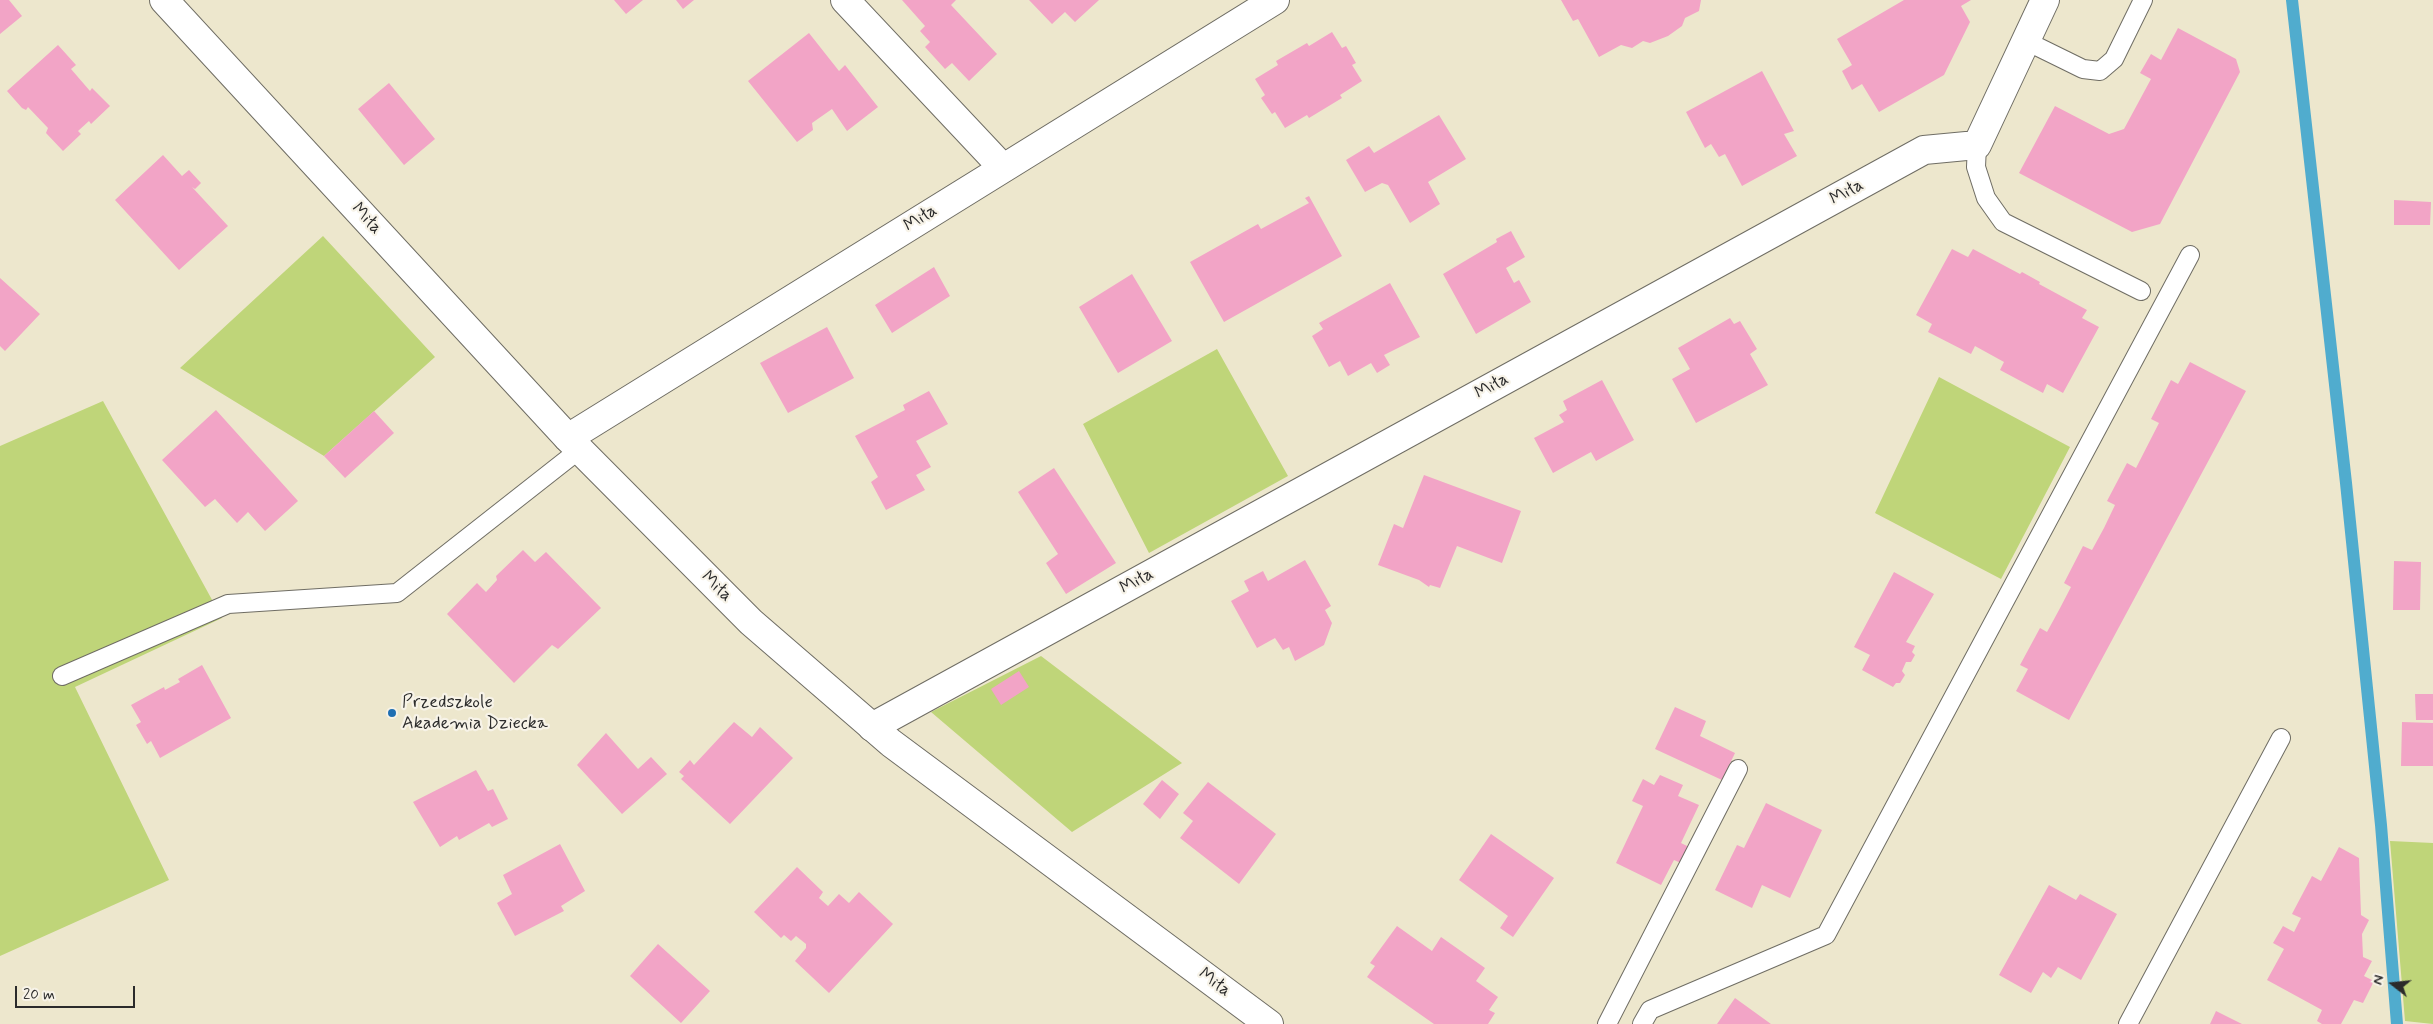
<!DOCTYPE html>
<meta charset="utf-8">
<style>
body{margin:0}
#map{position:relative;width:2433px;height:1024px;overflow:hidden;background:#ede7cd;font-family:Mynerve,sans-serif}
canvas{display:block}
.north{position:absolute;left:2368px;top:959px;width:50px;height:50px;-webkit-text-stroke:4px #f7f3e8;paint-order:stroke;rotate:286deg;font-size:14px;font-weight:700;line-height:20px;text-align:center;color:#2b2b2b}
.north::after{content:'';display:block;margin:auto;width:18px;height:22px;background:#2b2b2b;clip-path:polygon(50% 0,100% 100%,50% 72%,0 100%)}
.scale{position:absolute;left:15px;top:986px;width:120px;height:22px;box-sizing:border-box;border:2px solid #2b2b2b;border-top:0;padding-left:6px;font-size:15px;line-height:18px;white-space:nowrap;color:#2b2b2b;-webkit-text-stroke:4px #f7f3e8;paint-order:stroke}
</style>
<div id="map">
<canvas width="2433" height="1024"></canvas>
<div class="north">N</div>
<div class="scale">20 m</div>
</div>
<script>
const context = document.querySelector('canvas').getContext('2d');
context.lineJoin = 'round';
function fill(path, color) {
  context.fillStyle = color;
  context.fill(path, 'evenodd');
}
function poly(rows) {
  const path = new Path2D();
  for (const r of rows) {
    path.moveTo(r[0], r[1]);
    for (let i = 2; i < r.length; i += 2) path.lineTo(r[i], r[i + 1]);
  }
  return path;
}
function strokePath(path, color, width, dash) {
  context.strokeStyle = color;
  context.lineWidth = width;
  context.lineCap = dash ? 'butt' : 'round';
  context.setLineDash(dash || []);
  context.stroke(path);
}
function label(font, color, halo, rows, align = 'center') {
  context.font = font + ' Mynerve,sans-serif';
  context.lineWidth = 4.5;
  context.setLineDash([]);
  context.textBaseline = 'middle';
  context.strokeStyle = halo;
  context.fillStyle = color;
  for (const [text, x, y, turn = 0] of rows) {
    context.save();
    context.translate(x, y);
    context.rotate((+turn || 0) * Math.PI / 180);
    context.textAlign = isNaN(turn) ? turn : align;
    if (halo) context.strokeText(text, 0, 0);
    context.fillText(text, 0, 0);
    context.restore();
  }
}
fill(poly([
 [323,236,435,357,324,456,180,368],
 [1217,349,1288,476,1149,553,1083,424],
 [1939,377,2070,447,2001,579,1875,513],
 [103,401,222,618,75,687,169,880,0,956,0,446],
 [1041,656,1182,763,1072,832,931,712],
 [2390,841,2433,843,2433,1024,2405,1021]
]), '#bfd579');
strokePath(poly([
 [2292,0,2346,483,2381,825,2397,1024]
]), '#50acce', 12);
fill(poly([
 [0,0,9,0,22,16,0,34],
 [614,0,643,0,626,14],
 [676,0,694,0,683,9],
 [902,0,956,0,951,5,997,54,969,81,952,63,945,69,925,47,930,42,920,31,925,26],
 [1029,0,1099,0,1075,22,1065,12,1052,24],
 [1561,0,1701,0,1699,11,1685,18,1682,26,1668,36,1650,43,1643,41,1632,48,1621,45,1599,57,1578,19,1573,21],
 [1904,0,1971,0,1961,6,1970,22,1944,75,1879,112,1862,84,1852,90,1842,71,1852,65,1837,39],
 [2178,28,2236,59,2240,72,2160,224,2132,232,2019,173,2055,106,2109,134,2124,129,2151,79,2140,73,2151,54,2161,60],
 [1332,32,1342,48,1346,46,1356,63,1352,65,1362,81,1340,95,1342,98,1309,118,1307,115,1285,128,1275,112,1272,114,1261,98,1265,95,1255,79,1278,65,1276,61,1307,43,1309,46],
 [809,33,839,71,845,65,878,107,847,131,832,109,812,123,813,130,797,142,748,81],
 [58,45,76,65,71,69,90,91,92,88,110,106,91,124,89,121,78,131,81,134,63,151,46,133,48,128,28,107,26,110,22,108,7,91],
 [1762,71,1794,131,1784,134,1797,156,1742,186,1725,154,1719,157,1711,144,1705,148,1686,112],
 [389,83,435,139,404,165,358,109],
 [1439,115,1466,159,1428,182,1440,204,1410,223,1388,185,1382,183,1365,192,1346,160,1369,146,1374,153],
 [163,155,182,176,189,170,201,183,195,189,192,187,228,226,179,270,115,200],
 [1309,196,1342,256,1224,322,1190,262,1258,224,1261,229,1309,203,1305,198],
 [2394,200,2431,202,2430,225,2394,225],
 [1511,231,1525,257,1506,268,1514,283,1519,280,1531,302,1476,334,1443,274,1497,242,1496,239],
 [1952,249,1968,257,1973,249,2020,274,2022,272,2040,282,2039,284,2087,310,2082,318,2099,327,2063,393,2047,384,2043,393,2000,370,2004,362,1975,346,1971,354,1928,332,1932,324,1916,315],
 [934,267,950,296,892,333,875,305],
 [1132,274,1172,341,1118,373,1079,307],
 [0,278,40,314,5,351,0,346],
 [1390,283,1420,337,1384,355,1390,365,1377,373,1371,363,1348,376,1340,361,1329,367,1312,336,1323,329,1319,323],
 [1730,318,1734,324,1740,321,1757,349,1750,354,1768,385,1696,423,1672,379,1690,369,1678,348],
 [827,327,854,378,788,413,760,363],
 [2190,362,2246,391,2069,720,2016,691,2028,669,2020,665,2040,628,2047,632,2059,610,2071,587,2064,583,2083,546,2092,550,2104,528,2115,505,2107,501,2127,463,2136,468,2159,423,2151,419,2171,380,2178,384],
 [1602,380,1634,440,1596,461,1591,452,1553,473,1534,438,1564,422,1559,415,1567,410,1563,401],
 [929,391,948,424,916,441,931,467,916,475,925,490,886,510,871,482,878,477,855,436,905,410,903,405],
 [216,410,298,501,265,531,248,512,237,523,215,499,205,507,162,460],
 [374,411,394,433,345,478,324,456],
 [1054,468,1116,563,1066,594,1046,563,1058,554,1018,492],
 [1424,475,1521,511,1502,563,1457,546,1440,588,1430,585,1429,587,1419,580,1378,565,1394,524,1403,528],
 [523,550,535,562,546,552,601,608,558,649,552,645,514,683,447,614,477,583,486,592,497,580,496,576],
 [1305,560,1331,606,1325,610,1332,623,1324,645,1295,661,1289,647,1283,650,1275,638,1257,648,1231,601,1249,591,1244,581,1263,571,1268,581],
 [2394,561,2421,562,2420,610,2393,610],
 [1894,572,1934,594,1906,642,1915,646,1912,652,1915,655,1911,662,1906,662,1902,671,1905,675,1900,683,1896,683,1893,687,1862,670,1870,655,1854,647],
 [202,665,231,718,160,758,151,741,147,744,136,725,141,722,131,705,164,687,165,690,180,682,178,679],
 [1019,671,1029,687,1001,705,991,689],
 [2415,694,2433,694,2433,720,2416,720],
 [1675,707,1706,721,1700,736,1735,753,1722,780,1655,749],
 [734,722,752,737,760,727,793,758,730,824,681,779,684,776,679,772,690,760,694,765],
 [2402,722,2433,723,2433,766,2401,766],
 [606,733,638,769,651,757,667,774,622,814,577,765],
 [476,770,488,791,493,789,508,819,492,827,489,823,459,840,457,836,440,847,413,802],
 [1660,775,1683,785,1678,796,1699,805,1681,843,1691,848,1683,864,1674,860,1661,885,1616,863,1643,806,1632,801,1643,779,1654,785],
 [1162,780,1179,794,1160,819,1143,804],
 [1208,782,1276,834,1239,884,1180,838,1193,821,1183,813],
 [1766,803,1822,830,1790,898,1762,885,1752,908,1715,890,1737,845,1744,848],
 [1491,834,1554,878,1513,937,1500,928,1508,916,1459,880],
 [560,844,585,891,561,906,564,911,515,936,497,903,512,894,503,875],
 [2339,847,2359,858,2361,915,2369,920,2362,934,2363,957,2372,961,2364,976,2374,981,2363,1003,2354,1000,2341,1024,2322,1024,2317,1021,2322,1010,2267,980,2284,949,2273,943,2283,926,2294,932,2301,918,2292,914,2293,912,2312,876,2321,881],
 [797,867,823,892,819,898,828,906,839,894,849,903,859,892,893,924,829,993,795,961,806,948,806,944,796,936,791,941,784,935,781,938,754,912],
 [2049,885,2076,900,2080,894,2117,914,2081,980,2058,967,2051,978,2043,972,2031,993,1999,975],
 [1397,926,1432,951,1441,937,1485,968,1476,981,1498,997,1489,1010,1495,1013,1488,1024,1434,1024,1367,977,1375,966,1370,963],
 [658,944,710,991,681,1023,630,976],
 [1735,998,1771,1024,1717,1024],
 [2216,1011,2242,1024,2210,1024]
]), '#f2a4c6');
const lane = poly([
 [2026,41,2083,69,2100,71,2114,59,2143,0],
 [1977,145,1976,167,1986,198,2003,222,2141,291],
 [62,676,228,604,397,593,579,450],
 [1607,1024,1738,769],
 [1642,1024,1650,1010,1826,935,2190,255],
 [2128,1024,2281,738]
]);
const street = poly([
 [845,0,1003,168],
 [568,438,1275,0],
 [872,727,1924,150,1977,145,2045,0]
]);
const secondary = poly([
 [164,0,568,438,751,622,891,743,1269,1024]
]);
strokePath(lane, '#6f6d64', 20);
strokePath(street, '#6f6d64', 30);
strokePath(secondary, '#6f6d64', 30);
strokePath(lane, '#fff', 18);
strokePath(street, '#fff', 28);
strokePath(secondary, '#fff', 28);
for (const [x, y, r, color] of [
 [392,713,5,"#1f6fb2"]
]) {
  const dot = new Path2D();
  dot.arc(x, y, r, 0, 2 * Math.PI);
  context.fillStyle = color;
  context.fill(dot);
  strokePath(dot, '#f7f3e8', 2);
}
label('18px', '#2b2b2b', '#f7f3e8', [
 ["Miła",1847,193,-29],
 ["Miła",366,219,47],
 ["Miła",921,219,-32],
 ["Miła",1492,387,-29],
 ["Miła",1137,582,-29],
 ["Miła",716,587,44],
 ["Miła",1214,983,37]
]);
label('18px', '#2b2b2b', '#f7f3e8', [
 ["Przedszkole",402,703],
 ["Akademia Dziecka",402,724]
], 'left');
</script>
